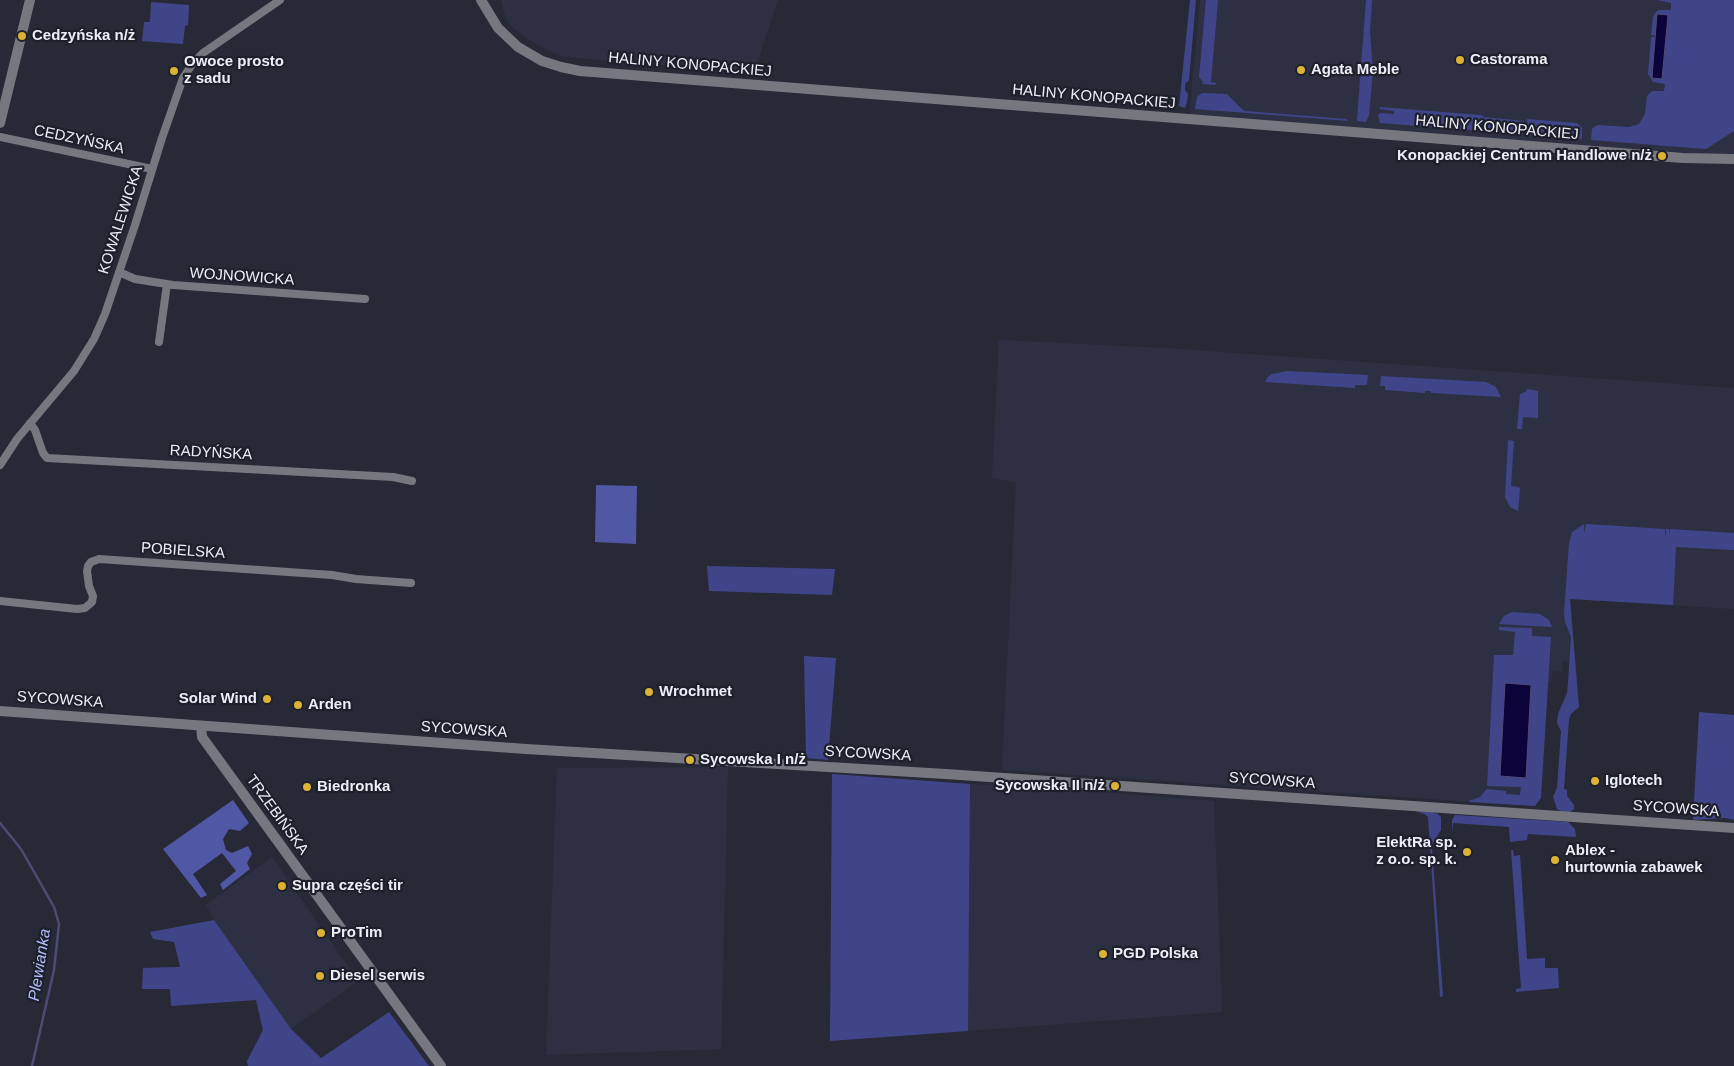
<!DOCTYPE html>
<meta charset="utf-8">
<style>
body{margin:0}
canvas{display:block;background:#272936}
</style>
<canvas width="1734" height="1066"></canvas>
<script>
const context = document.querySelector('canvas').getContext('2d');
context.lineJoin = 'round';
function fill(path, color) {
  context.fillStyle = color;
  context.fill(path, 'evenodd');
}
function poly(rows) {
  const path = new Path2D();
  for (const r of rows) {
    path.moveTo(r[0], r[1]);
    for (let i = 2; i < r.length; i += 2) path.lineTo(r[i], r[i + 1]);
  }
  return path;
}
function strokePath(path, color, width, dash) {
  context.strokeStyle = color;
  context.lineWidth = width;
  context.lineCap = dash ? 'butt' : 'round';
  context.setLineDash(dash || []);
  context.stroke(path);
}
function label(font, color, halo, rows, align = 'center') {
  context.font = font + ' Arial,sans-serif';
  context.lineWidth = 4.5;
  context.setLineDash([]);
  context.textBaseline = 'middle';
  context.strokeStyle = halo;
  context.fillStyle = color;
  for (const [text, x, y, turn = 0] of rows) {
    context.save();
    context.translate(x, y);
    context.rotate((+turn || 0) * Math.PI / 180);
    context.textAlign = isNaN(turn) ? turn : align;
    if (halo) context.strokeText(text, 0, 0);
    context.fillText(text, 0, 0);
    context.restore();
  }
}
fill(poly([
 [501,0,778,0,754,73,566,57,553,53,531,41,513,28,506,19],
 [1200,0,1734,0,1734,159,1189,119],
 [999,340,1164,348,1734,388,1734,609,1570,599,1577,684,1568,683,1569,661,1563,661,1562,672,1552,671,1551,682,1548,681,1540,784,1518,805,1002,770,1016,482,992,478],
 [728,767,721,1049,546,1055,557,768],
 [970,784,1075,790,1214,801,1222,1012,968,1031],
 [272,857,358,981,291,1029,214,920,206,905]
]), '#2d3043');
fill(poly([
 [1190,0,1196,0,1189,80,1185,84,1185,90,1188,94,1187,102,1185,108,1179,106],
 [1206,0,1218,0,1211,82,1217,83,1215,85,1202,84,1203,82,1199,77],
 [1366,0,1372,0,1370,32,1373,70,1369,115,1366,122,1357,121,1357,120],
 [1658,0,1734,0,1734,131,1706,149,1591,140,1592,129,1597,125,1629,127,1639,124,1645,114,1647,96,1652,91,1664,91,1665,84,1653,82,1648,74,1651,37,1656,37,1652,78,1662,79,1657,14,1656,36,1651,35,1653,17,1656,12,1659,10,1671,10,1671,3],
 [151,2,189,5,188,25,185,26,183,44,142,41,144,22,150,22],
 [1202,93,1227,94,1242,109,1245,111,1346,119,1349,121,1195,109,1197,97],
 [1379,107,1481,115,1484,117,1524,121,1523,133,1521,134,1380,123,1378,115,1380,113,1394,114,1394,111,1380,109],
 [1527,119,1577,123,1582,128,1582,137,1581,139,1527,135],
 [1287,371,1368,375,1367,385,1355,385,1355,388,1265,382,1268,377,1272,374],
 [1381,376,1486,382,1496,387,1501,397,1431,393,1430,391,1425,391,1425,393,1385,390,1385,386,1380,386],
 [1527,389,1538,391,1538,418,1523,417,1522,429,1517,429,1520,394,1527,391],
 [1508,440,1514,441,1511,486,1519,487,1520,489,1518,511,1510,507,1505,497],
 [1584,524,1584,533,1586,524,1587,524,1665,529,1665,535,1666,535,1666,529,1669,529,1670,535,1670,529,1734,533,1734,550,1676,547,1673,605,1570,599,1579,707,1571,714,1569,719,1564,789,1567,790,1567,796,1574,805,1574,809,1568,813,1562,812,1557,809,1553,797,1557,788,1561,731,1557,723,1558,714,1567,693,1568,683,1571,637,1565,622,1564,613,1569,543,1572,532],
 [707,566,835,569,832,595,709,591],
 [1512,612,1540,614,1549,620,1552,627,1499,624,1504,616],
 [1499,627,1532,628,1532,636,1551,637,1541,798,1535,806,1469,802,1469,801,1480,797,1487,789,1506,791,1506,794,1520,795,1521,787,1487,786,1494,655,1513,655,1515,632,1499,630],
 [804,656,836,658,828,760,806,758],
 [1699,712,1734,715,1734,820,1725,818,1693,820],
 [832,774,970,784,968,1031,830,1041],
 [1415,811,1432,812,1438,814,1441,817,1441,830,1434,841,1432,848,1443,996,1440,997,1428,817,1424,814],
 [1455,815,1568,822,1575,829,1576,837,1528,834,1527,840,1510,842,1509,827,1453,823,1452,832,1452,820],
 [1511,850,1513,850,1514,856,1520,855,1527,959,1545,958,1545,968,1558,968,1559,988,1516,992,1516,989,1521,988],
 [214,920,291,1029,321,1058,389,1012,429,1066,248,1066,247,1061,263,1030,256,1000,171,1006,170,989,142,989,143,968,180,967,174,942,153,939,150,932]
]), '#404589');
fill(poly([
 [596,485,637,486,636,544,595,542],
 [233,800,249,823,240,831,229,829,223,839,226,850,232,853,248,846,252,854,247,863,250,869,223,890,220,884,236,871,222,853,193,874,207,895,201,898,163,849]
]), '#5057a5');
const water = poly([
 [1657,14,1668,15,1662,79,1652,78,1657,14],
 [1505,683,1531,685,1526,778,1500,776,1505,683]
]);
fill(water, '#0c033b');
strokePath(water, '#4f4a73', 1);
strokePath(poly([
 [0,823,21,849,54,907,59,924,54,970,32,1066]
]), '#4f4a73', 2.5);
strokePath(poly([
 [0,137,152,169],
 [119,272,135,279,173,285,365,299],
 [159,342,167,284],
 [30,423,35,430,43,453,47,458,393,477,412,481],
 [0,465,17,439,74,371,94,339,105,314,135,225,162,138,183,78,193,63,203,53,280,0],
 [0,601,77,609,85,608,92,602,93,596,89,586,87,571,88,566,91,562,99,559,332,575,356,579,411,583]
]), '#77787f', 8);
strokePath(poly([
 [481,0,498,28,518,47,542,61,561,67,580,71,1683,158,1734,159],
 [0,123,30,0],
 [0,711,526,749,946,774,1734,828],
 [201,726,202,737,441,1066]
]), '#77787f', 10);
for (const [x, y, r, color] of [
 [22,36,5,"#dbb233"],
 [1460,60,5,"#dbb233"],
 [1301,70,5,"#dbb233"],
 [174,71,5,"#dbb233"],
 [1662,156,5,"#dbb233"],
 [649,692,5,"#dbb233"],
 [267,699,5,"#dbb233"],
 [298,705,5,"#dbb233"],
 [690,760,5,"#dbb233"],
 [1595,781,5,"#dbb233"],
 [1115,786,5,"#dbb233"],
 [307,787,5,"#dbb233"],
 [1467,852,5,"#dbb233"],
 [1555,860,5,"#dbb233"],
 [282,886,5,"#dbb233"],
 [321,933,5,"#dbb233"],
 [1103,954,5,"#dbb233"],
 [320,976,5,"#dbb233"]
]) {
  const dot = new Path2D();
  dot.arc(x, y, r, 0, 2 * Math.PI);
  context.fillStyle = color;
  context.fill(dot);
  strokePath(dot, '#1d1f2b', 2);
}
label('bold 15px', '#eceef7', '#1d1f2b', [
 ["Cedzyńska n/ż",32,36],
 ["Castorama",1470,60],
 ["Owoce prosto",184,62],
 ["z sadu",184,79],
 ["Agata Meble",1311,70],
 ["Konopackiej Centrum Handlowe n/ż",1652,156,"right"],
 ["Wrochmet",659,692],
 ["Solar Wind",257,699,"right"],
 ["Arden",308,705],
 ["Sycowska I n/ż",700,760],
 ["Iglotech",1605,781],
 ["Sycowska II n/ż",1105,786,"right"],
 ["Biedronka",317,787],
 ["ElektRa sp.",1457,843,"right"],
 ["z o.o. sp. k.",1457,860,"right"],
 ["Ablex -",1565,851],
 ["hurtownia zabawek",1565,868],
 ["Supra części tir",292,886],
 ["ProTim",331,933],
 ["PGD Polska",1113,954],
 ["Diesel serwis",330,976]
], 'left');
label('15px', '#eceef7', '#1d1f2b', [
 ["HALINY KONOPACKIEJ",690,65,5],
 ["HALINY KONOPACKIEJ",1094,97,5],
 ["HALINY KONOPACKIEJ",1497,128,5],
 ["CEDZYŃSKA",79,140,12],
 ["KOWALEWICKA",121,220,-72],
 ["WOJNOWICKA",242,277,4],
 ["RADYŃSKA",211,453,3],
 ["POBIELSKA",183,551,4],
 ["SYCOWSKA",60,700,4],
 ["SYCOWSKA",464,730,4],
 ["SYCOWSKA",868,754,3],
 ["SYCOWSKA",1272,781,4],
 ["SYCOWSKA",1676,809,4],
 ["TRZEBIŃSKA",277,815,54]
]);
label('italic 16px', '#b2bcfd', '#1d1f2b', [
 ["Plewianka",40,965,-81]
]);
</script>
